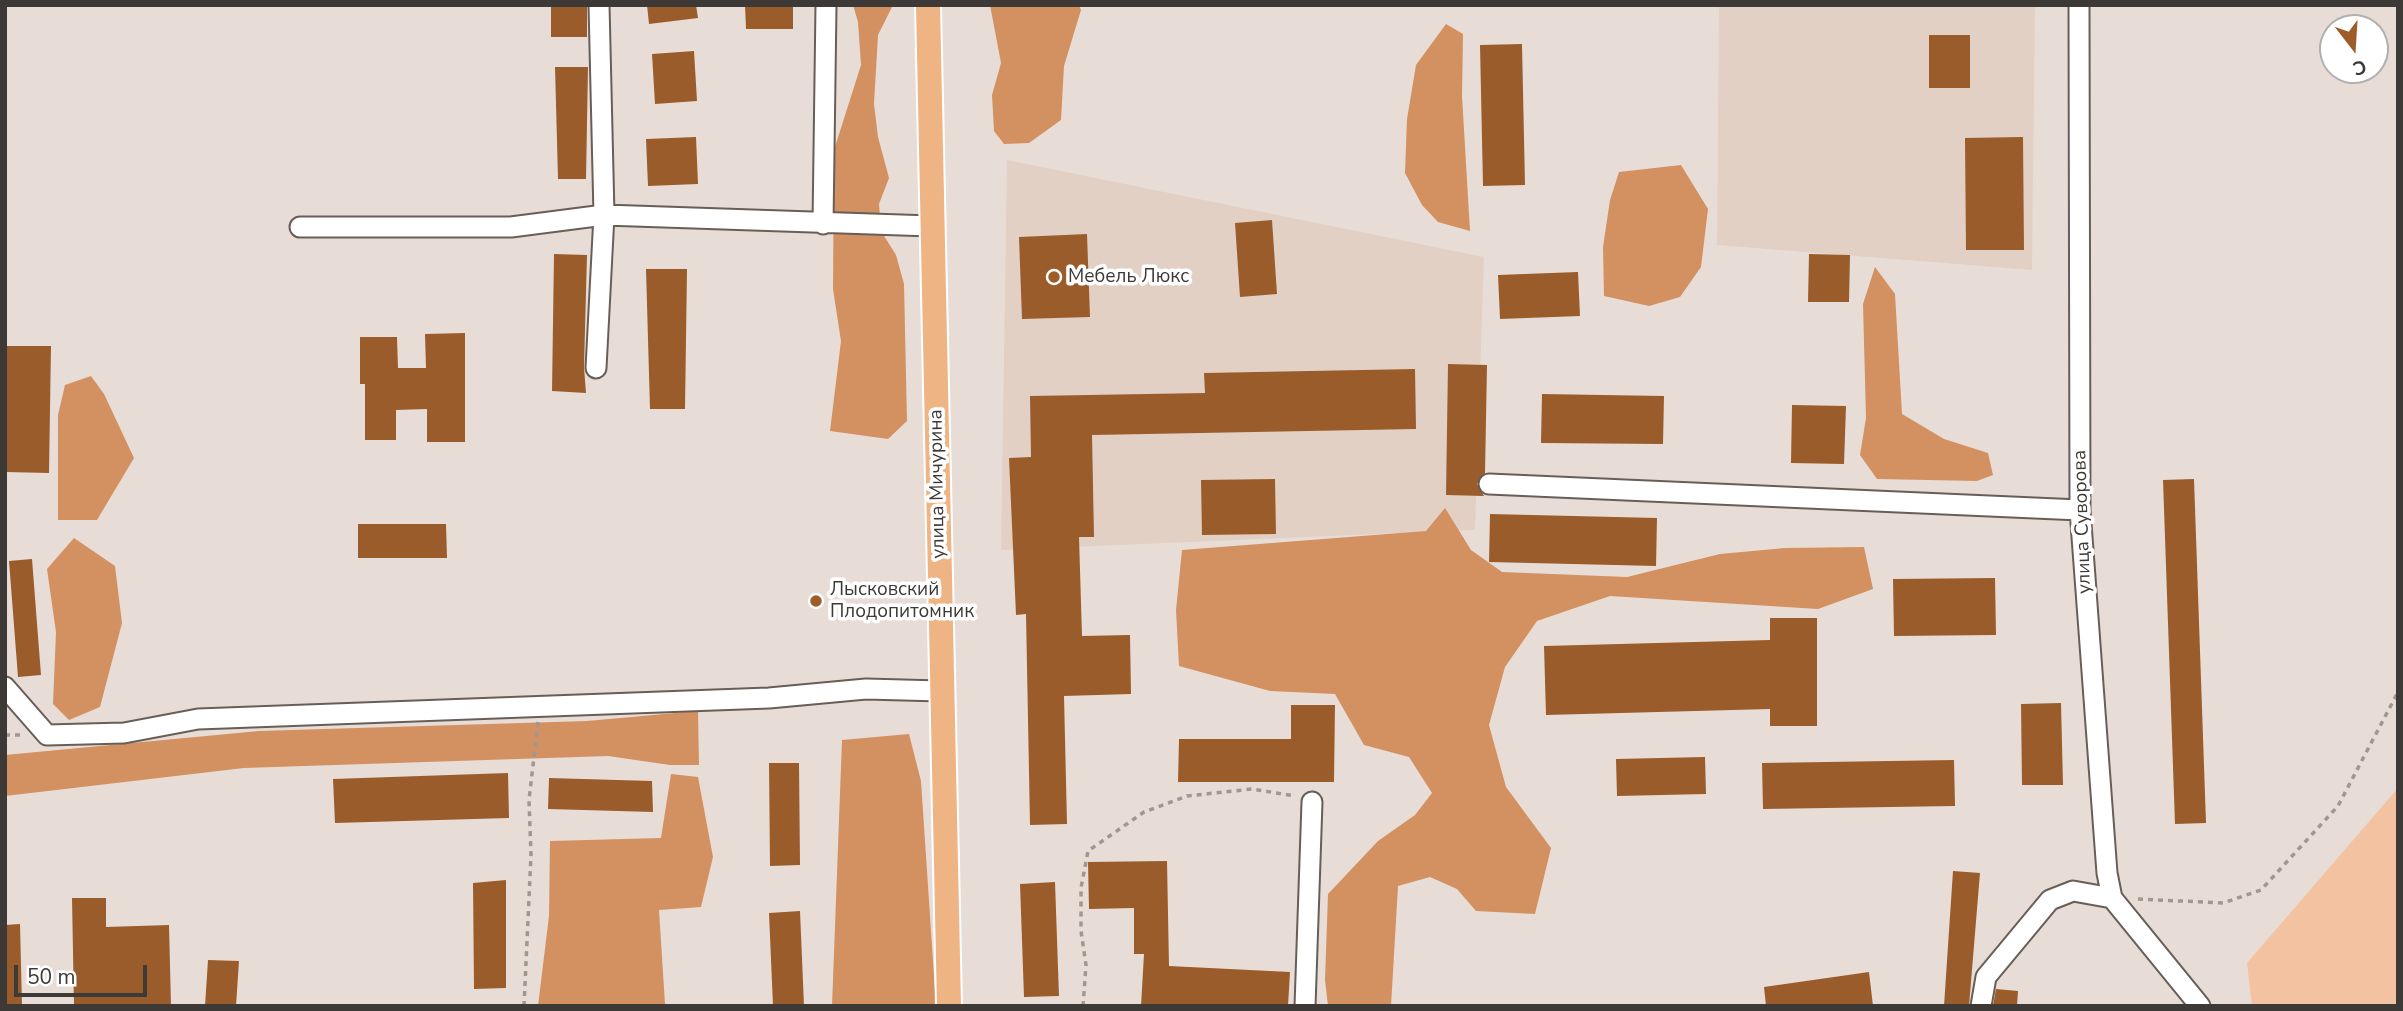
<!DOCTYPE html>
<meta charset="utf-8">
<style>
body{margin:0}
#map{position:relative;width:2403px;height:1011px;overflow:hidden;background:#e8ddd6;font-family:"Nunito Sans",sans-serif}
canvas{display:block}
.frame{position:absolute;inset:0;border:7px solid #3d3936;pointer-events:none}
.north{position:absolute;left:2319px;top:14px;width:70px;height:70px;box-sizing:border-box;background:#fff;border:2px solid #b1b0af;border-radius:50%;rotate:163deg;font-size:19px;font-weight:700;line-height:28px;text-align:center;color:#3d3936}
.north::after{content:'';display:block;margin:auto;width:24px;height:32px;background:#9d5c28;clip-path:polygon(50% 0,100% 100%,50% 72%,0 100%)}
.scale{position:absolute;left:14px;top:965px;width:133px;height:32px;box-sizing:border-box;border:4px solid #3d3936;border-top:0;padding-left:9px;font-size:21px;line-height:24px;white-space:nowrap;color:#3d3936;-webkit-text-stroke:5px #fff;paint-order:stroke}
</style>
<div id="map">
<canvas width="2403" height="1011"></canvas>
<div class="frame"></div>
<div class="north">С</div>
<div class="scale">50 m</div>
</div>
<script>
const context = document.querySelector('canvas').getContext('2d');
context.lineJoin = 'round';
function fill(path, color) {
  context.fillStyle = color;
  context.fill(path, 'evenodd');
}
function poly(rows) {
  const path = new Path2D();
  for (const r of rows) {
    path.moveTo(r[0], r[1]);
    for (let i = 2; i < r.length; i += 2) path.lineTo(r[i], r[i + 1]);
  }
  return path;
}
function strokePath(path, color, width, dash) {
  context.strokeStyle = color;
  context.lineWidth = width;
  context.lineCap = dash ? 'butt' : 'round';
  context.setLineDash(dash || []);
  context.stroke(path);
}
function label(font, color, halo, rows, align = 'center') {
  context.font = font + ' "Nunito Sans",sans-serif';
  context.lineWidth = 7;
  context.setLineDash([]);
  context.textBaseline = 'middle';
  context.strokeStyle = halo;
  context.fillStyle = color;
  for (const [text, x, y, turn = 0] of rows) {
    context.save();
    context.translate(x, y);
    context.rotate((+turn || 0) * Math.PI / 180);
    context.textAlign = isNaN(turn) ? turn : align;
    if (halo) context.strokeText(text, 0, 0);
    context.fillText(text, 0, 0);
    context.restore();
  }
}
fill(poly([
 [1719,5,2035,5,2032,270,1717,245],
 [1007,160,1484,257,1475,530,1001,550]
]), '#e2d0c5');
fill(poly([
 [2398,788,2398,1006,2252,1006,2247,963]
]), '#f3c2a1');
fill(poly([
 [853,5,893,5,878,35,874,104,878,137,889,178,879,204,881,231,896,255,904,284,907,421,888,439,830,431,841,341,833,289,834,150,861,65,858,22],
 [990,5,1079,5,1081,10,1064,66,1061,120,1029,143,1004,144,994,131,992,95,1001,63],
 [1446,24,1463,34,1462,96,1470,231,1438,222,1422,205,1405,173,1407,119,1416,65],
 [1681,165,1708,209,1701,267,1680,297,1649,306,1604,296,1603,247,1610,200,1619,172],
 [1875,267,1895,294,1902,414,1944,439,1988,453,1993,475,1977,481,1877,479,1860,455,1866,418,1863,304],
 [91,376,104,394,134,458,97,520,58,520,58,415,65,385],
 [1445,508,1471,550,1502,572,1627,577,1720,554,1785,548,1864,547,1873,589,1818,609,1610,596,1537,621,1505,667,1489,725,1506,787,1551,848,1535,914,1476,911,1457,889,1430,877,1398,886,1391,1006,1328,1006,1325,980,1328,894,1378,841,1415,815,1432,793,1409,757,1364,745,1335,694,1270,691,1179,666,1176,610,1182,550,1426,531],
 [74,538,115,566,122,623,100,707,69,720,53,704,56,632,47,569],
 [698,711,699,765,670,765,608,756,244,768,5,796,5,755,259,731,587,721],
 [909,734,921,781,936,1006,832,1006,842,740],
 [671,774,698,777,713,857,701,907,659,910,665,1004,538,1006,549,916,550,841,661,838]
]), '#d39060');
fill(poly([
 [551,5,587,5,587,37,551,37],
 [647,5,696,5,698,18,649,24],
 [745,5,793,5,793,29,746,29],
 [1929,35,1970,35,1970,88,1929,88],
 [1522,44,1525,185,1483,186,1480,45],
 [694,51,697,101,655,104,652,54],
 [555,67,588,67,586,179,558,179],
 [696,137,698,184,648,186,646,139],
 [2023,137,2024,250,1966,250,1965,138],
 [1272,220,1277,294,1240,297,1235,223],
 [1087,234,1090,317,1022,319,1019,237],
 [554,254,587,255,584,367,586,393,552,391],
 [1809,254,1850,255,1849,302,1808,302],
 [646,269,687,269,685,409,650,409],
 [1578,272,1580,316,1500,319,1498,275],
 [465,333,465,442,427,442,427,409,396,410,396,440,365,440,365,384,360,384,360,337,397,337,398,368,426,368,425,334],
 [5,346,51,346,49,473,5,472],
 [1448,364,1487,365,1485,473,1477,484,1484,496,1446,495],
 [1415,369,1416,429,1092,435,1094,537,1079,537,1082,636,1130,635,1131,694,1064,696,1067,824,1030,825,1026,614,1016,615,1009,458,1031,457,1030,396,1205,393,1204,373],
 [1542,394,1664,396,1663,444,1541,443],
 [1792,405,1846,406,1844,464,1791,463],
 [1275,479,1276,534,1202,535,1201,480],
 [2194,479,2206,823,2175,824,2163,480],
 [1490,514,1657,518,1656,566,1489,562],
 [358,524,446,524,447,558,358,558],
 [32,559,41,675,18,677,9,561],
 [1995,578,1996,635,1894,636,1893,579],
 [1770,618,1817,618,1817,726,1770,726,1770,709,1546,715,1544,646,1770,640],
 [2061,703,2063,785,2022,785,2021,704],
 [1291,705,1335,705,1334,782,1178,782,1179,739,1291,739],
 [1705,757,1706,794,1617,796,1616,759],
 [1954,760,1955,806,1763,809,1762,763],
 [769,763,799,763,800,865,770,866],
 [508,773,509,818,335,823,333,779],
 [549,778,652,781,653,812,548,809],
 [1167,861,1169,966,1290,972,1288,1006,1141,1006,1144,954,1134,954,1134,908,1089,909,1088,862],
 [1953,871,1980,873,1969,1006,1944,1006],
 [506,880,506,988,474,989,473,883],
 [1055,882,1059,996,1024,997,1020,884],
 [72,898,106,898,106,927,169,925,171,1006,74,1006],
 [800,911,804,1006,773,1006,769,913],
 [20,924,22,1006,5,1006,5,925],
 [208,960,239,961,236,1006,205,1006],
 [1869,972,1873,1006,1766,1006,1764,987],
 [1996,989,2018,991,2017,1006,1993,1006]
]), '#9a5c2b');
const minor = poly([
 [2079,5,2080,510,2107,873,2112,898,2200,1006],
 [823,224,826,5],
 [300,227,511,227,604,215,931,226],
 [596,368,604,215,599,5],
 [1489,484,2080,510],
 [5,687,47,735,124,733,198,719,769,698,866,689,941,691],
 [1305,1006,1312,802],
 [1981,1006,1986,977,2050,900,2073,891,2112,898]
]);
const major = poly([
 [928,5,949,1006]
]);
strokePath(minor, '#685e58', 23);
strokePath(major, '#fff', 28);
strokePath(poly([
 [5,735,24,735],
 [2138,899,2223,903,2261,890,2338,806,2398,692],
 [524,1006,531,855,529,800,538,722],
 [1083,1006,1086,965,1081,931,1081,888,1088,851,1144,812,1187,796,1252,789,1295,796]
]), '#9f9792', 3.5, [5, 5]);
strokePath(minor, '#fff', 19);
strokePath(major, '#efb484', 24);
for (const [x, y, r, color] of [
 [1054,277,7,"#9d5c28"],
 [816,601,7,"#9d5c28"]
]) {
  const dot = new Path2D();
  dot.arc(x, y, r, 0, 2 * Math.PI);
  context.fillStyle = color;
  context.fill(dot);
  strokePath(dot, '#fff', 2.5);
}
label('19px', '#3d3936', '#fff', [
 ["Мебель Люкс",1068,277],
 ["Лысковский",830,590],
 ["Плодопитомник",830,612]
], 'left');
label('19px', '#3d3936', '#fff', [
 ["улица Мичурина",938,484,-91],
 ["улица Суворова",2083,522,-92]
]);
</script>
